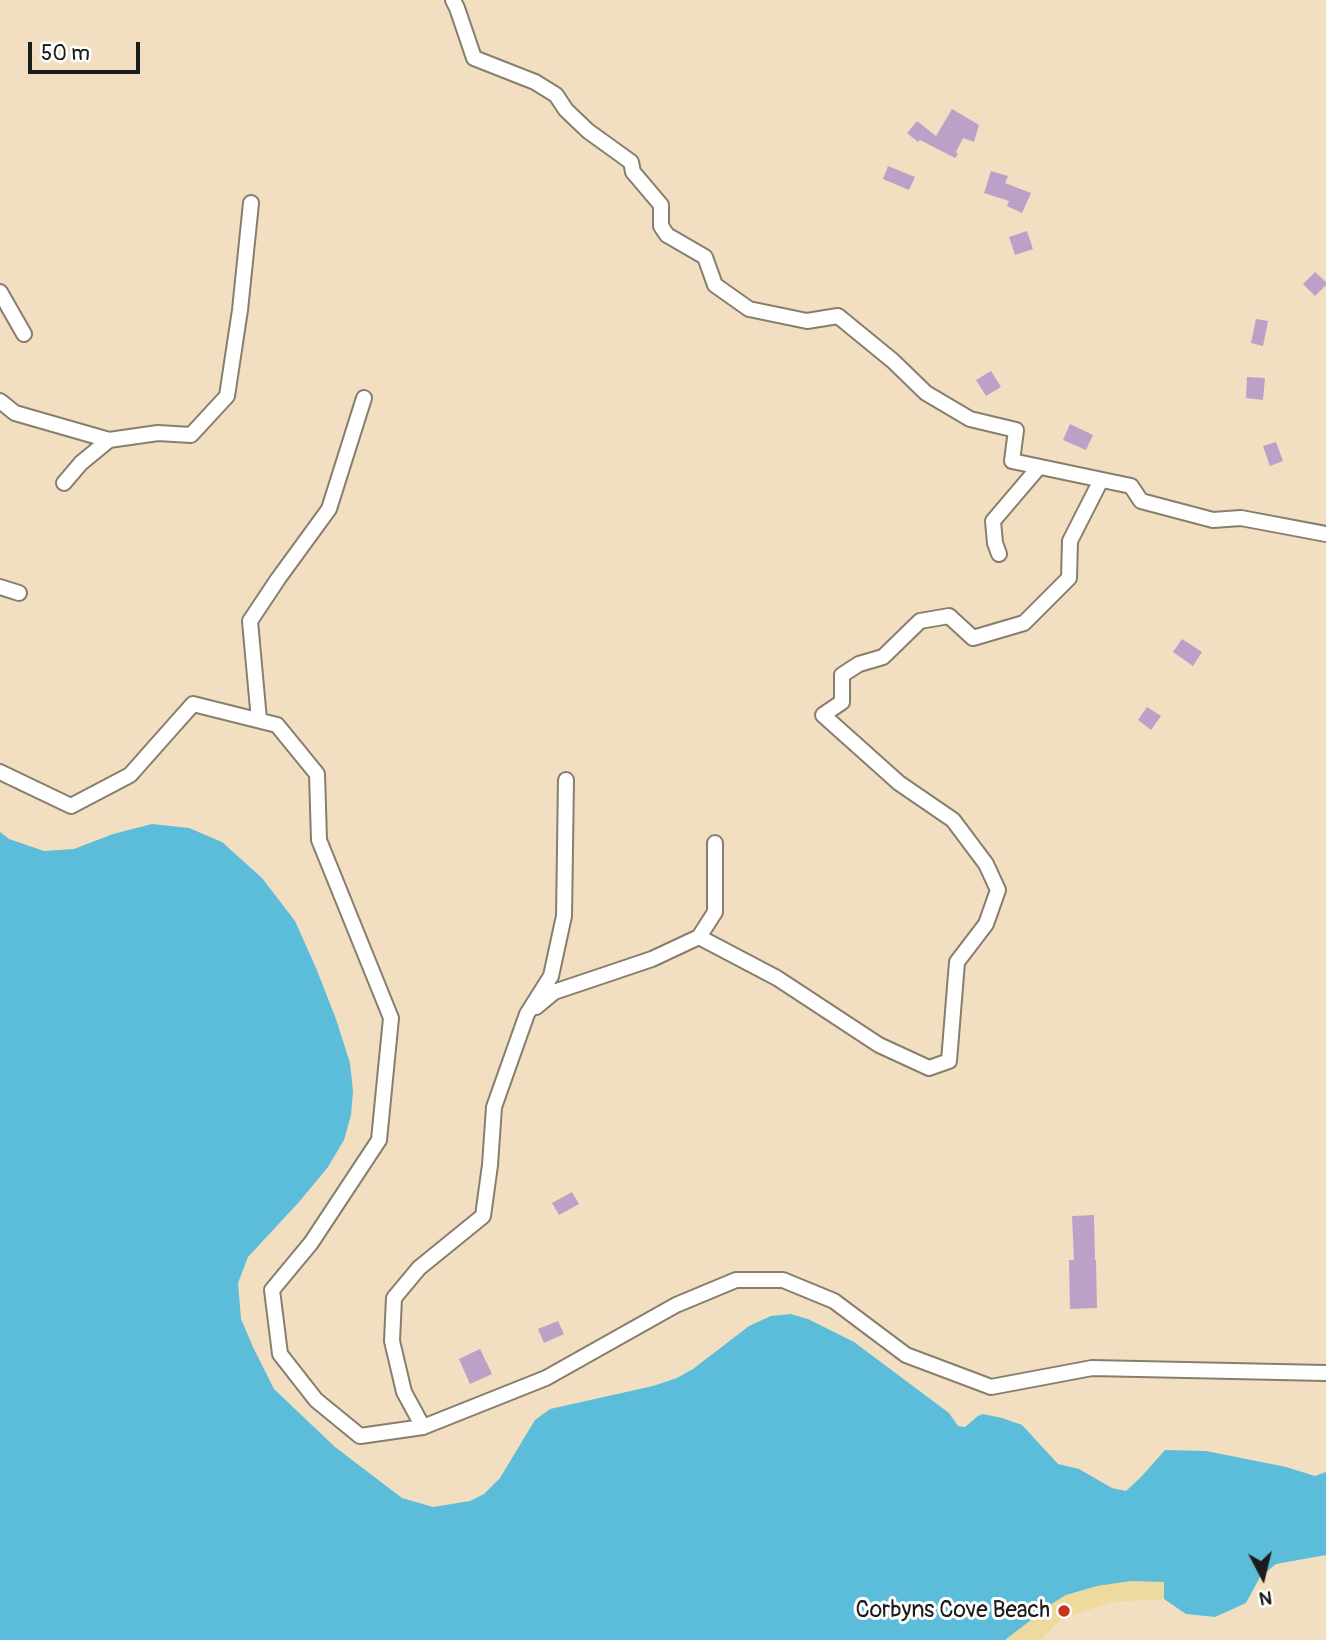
<!DOCTYPE html>
<style>
body{margin:0}
#map{position:relative;width:1326px;height:1640px;overflow:hidden;background:#f2dfc1;font-family:Pangolin,sans-serif}
canvas{display:block}
.north{position:absolute;left:1228px;top:1542px;width:70px;height:70px;-webkit-text-stroke:5px #fff;paint-order:stroke;rotate:173deg;font-size:19px;font-weight:700;line-height:28px;text-align:center;color:#1c1c1c}
.north::after{content:'';display:block;margin:auto;width:24px;height:32px;background:#1c1c1c;clip-path:polygon(50% 0,100% 100%,50% 72%,0 100%)}
.scale{position:absolute;left:28px;top:42px;width:112px;height:32px;box-sizing:border-box;border:4px solid #1c1c1c;border-top:0;padding-left:9px;font-size:21px;line-height:24px;white-space:nowrap;color:#1c1c1c;-webkit-text-stroke:5px #fff;paint-order:stroke}
</style>
<div id="map">
<canvas width="1326" height="1640"></canvas>
<div class="north">N</div>
<div class="scale">50 m</div>
</div>
<script>
const context = document.querySelector('canvas').getContext('2d');
context.lineJoin = 'round';
function fill(path, color) {
  context.fillStyle = color;
  context.fill(path, 'evenodd');
}
function poly(rows) {
  const path = new Path2D();
  for (const r of rows) {
    path.moveTo(r[0], r[1]);
    for (let i = 2; i < r.length; i += 2) path.lineTo(r[i], r[i + 1]);
  }
  return path;
}
function strokePath(path, color, width, dash) {
  context.strokeStyle = color;
  context.lineWidth = width;
  context.lineCap = dash ? 'butt' : 'round';
  context.setLineDash(dash || []);
  context.stroke(path);
}
function label(font, color, halo, rows, align = 'center') {
  context.font = font + ' Pangolin,sans-serif';
  context.lineWidth = 6;
  context.setLineDash([]);
  context.textBaseline = 'middle';
  context.strokeStyle = halo;
  context.fillStyle = color;
  for (const [text, x, y, turn = 0] of rows) {
    context.save();
    context.translate(x, y);
    context.rotate((+turn || 0) * Math.PI / 180);
    context.textAlign = isNaN(turn) ? turn : align;
    if (halo) context.strokeText(text, 0, 0);
    context.fillText(text, 0, 0);
    context.restore();
  }
}
fill(poly([
 [1131,1581,1164,1582,1164,1599,1112,1602,1061,1619,1041,1640,1005,1640,1053,1603,1066,1595,1097,1586]
]), '#eeda9e');
fill(poly([
 [152,824,189,828,222,842,262,878,295,921,316,968,336,1019,350,1063,353,1091,351,1115,344,1140,328,1167,299,1202,248,1257,238,1283,241,1319,253,1347,274,1389,335,1447,402,1498,433,1507,470,1501,484,1494,500,1478,535,1420,550,1409,653,1386,677,1378,693,1369,749,1326,771,1316,791,1314,808,1319,854,1342,949,1413,958,1426,965,1427,978,1416,983,1414,1002,1418,1022,1425,1058,1464,1079,1469,1112,1488,1126,1491,1141,1477,1165,1450,1206,1451,1286,1467,1315,1476,1326,1472,1326,1555,1276,1564,1260,1577,1246,1603,1215,1617,1186,1614,1164,1599,1164,1582,1131,1581,1097,1586,1066,1595,1053,1603,1005,1640,0,1640,0,832,9,839,44,851,74,849,113,834]
]), '#5bbdda');
fill(poly([
 [952,109,979,125,974,142,963,138,956,152,958,154,955,158,920,140,918,142,907,133,917,121,936,136],
 [888,166,915,177,909,190,883,179],
 [991,171,1008,176,1005,183,1031,193,1022,213,1007,206,1009,201,984,193],
 [1027,231,1033,249,1015,255,1009,237],
 [1315,272,1326,282,1326,285,1315,296,1303,284],
 [1256,319,1268,321,1263,346,1251,343],
 [991,371,1001,387,986,396,976,380],
 [1247,377,1265,378,1263,400,1246,398],
 [1070,424,1093,435,1086,450,1063,440],
 [1276,442,1283,461,1270,466,1263,446],
 [1182,639,1202,652,1193,666,1173,652],
 [1147,707,1161,716,1151,730,1138,720],
 [572,1192,579,1204,559,1215,552,1203],
 [1094,1215,1095,1260,1096,1260,1097,1308,1070,1309,1069,1260,1074,1260,1072,1216],
 [558,1321,564,1334,544,1343,538,1329],
 [480,1349,492,1374,470,1384,459,1359]
]), '#bba1c7');
const minor = poly([
 [453,0,457,8,474,58,535,82,556,95,566,110,588,131,631,162,633,172,661,205,661,226,667,235,705,257,715,285,749,309,807,321,838,316,893,361,926,393,970,419,1016,430,1012,461,1131,486,1141,501,1213,520,1241,518,1326,534],
 [0,292,24,334],
 [0,401,15,413,109,440,158,433,191,435,227,396,240,310,251,203],
 [64,483,81,463,109,440],
 [999,554,995,543,993,521,1039,467],
 [0,587,19,593],
 [259,720,250,621,278,579,329,509,364,398],
 [0,772,71,806,130,775,193,704,277,725,317,774,319,840,391,1018,379,1140,311,1243,272,1290,280,1354,316,1400,360,1436,423,1427,546,1378,676,1305,736,1280,783,1280,834,1301,906,1355,991,1387,1092,1368,1326,1373],
 [699,937,777,978,879,1045,929,1068,949,1061,957,962,986,924,998,890,986,864,953,820,899,783,823,715,842,702,842,675,859,664,883,657,920,621,949,616,973,638,1024,623,1069,578,1070,541,1101,480],
 [536,1007,554,992,652,959,699,937,715,912,715,843],
 [423,1427,404,1392,392,1341,394,1298,419,1268,483,1216,490,1165,494,1107,527,1014,551,976,564,916,566,780]
]);
strokePath(minor, '#877e6e', 18);
strokePath(minor, '#fff', 14);
for (const [x, y, r, color] of [
 [1064,1611,7,"#c8321e"]
]) {
  const dot = new Path2D();
  dot.arc(x, y, r, 0, 2 * Math.PI);
  context.fillStyle = color;
  context.fill(dot);
  strokePath(dot, '#fff', 2.5);
}
label('23px', '#1c1c1c', '#fff', [
 ["Corbyns Cove Beach",1050,1611]
], 'right');
</script>
